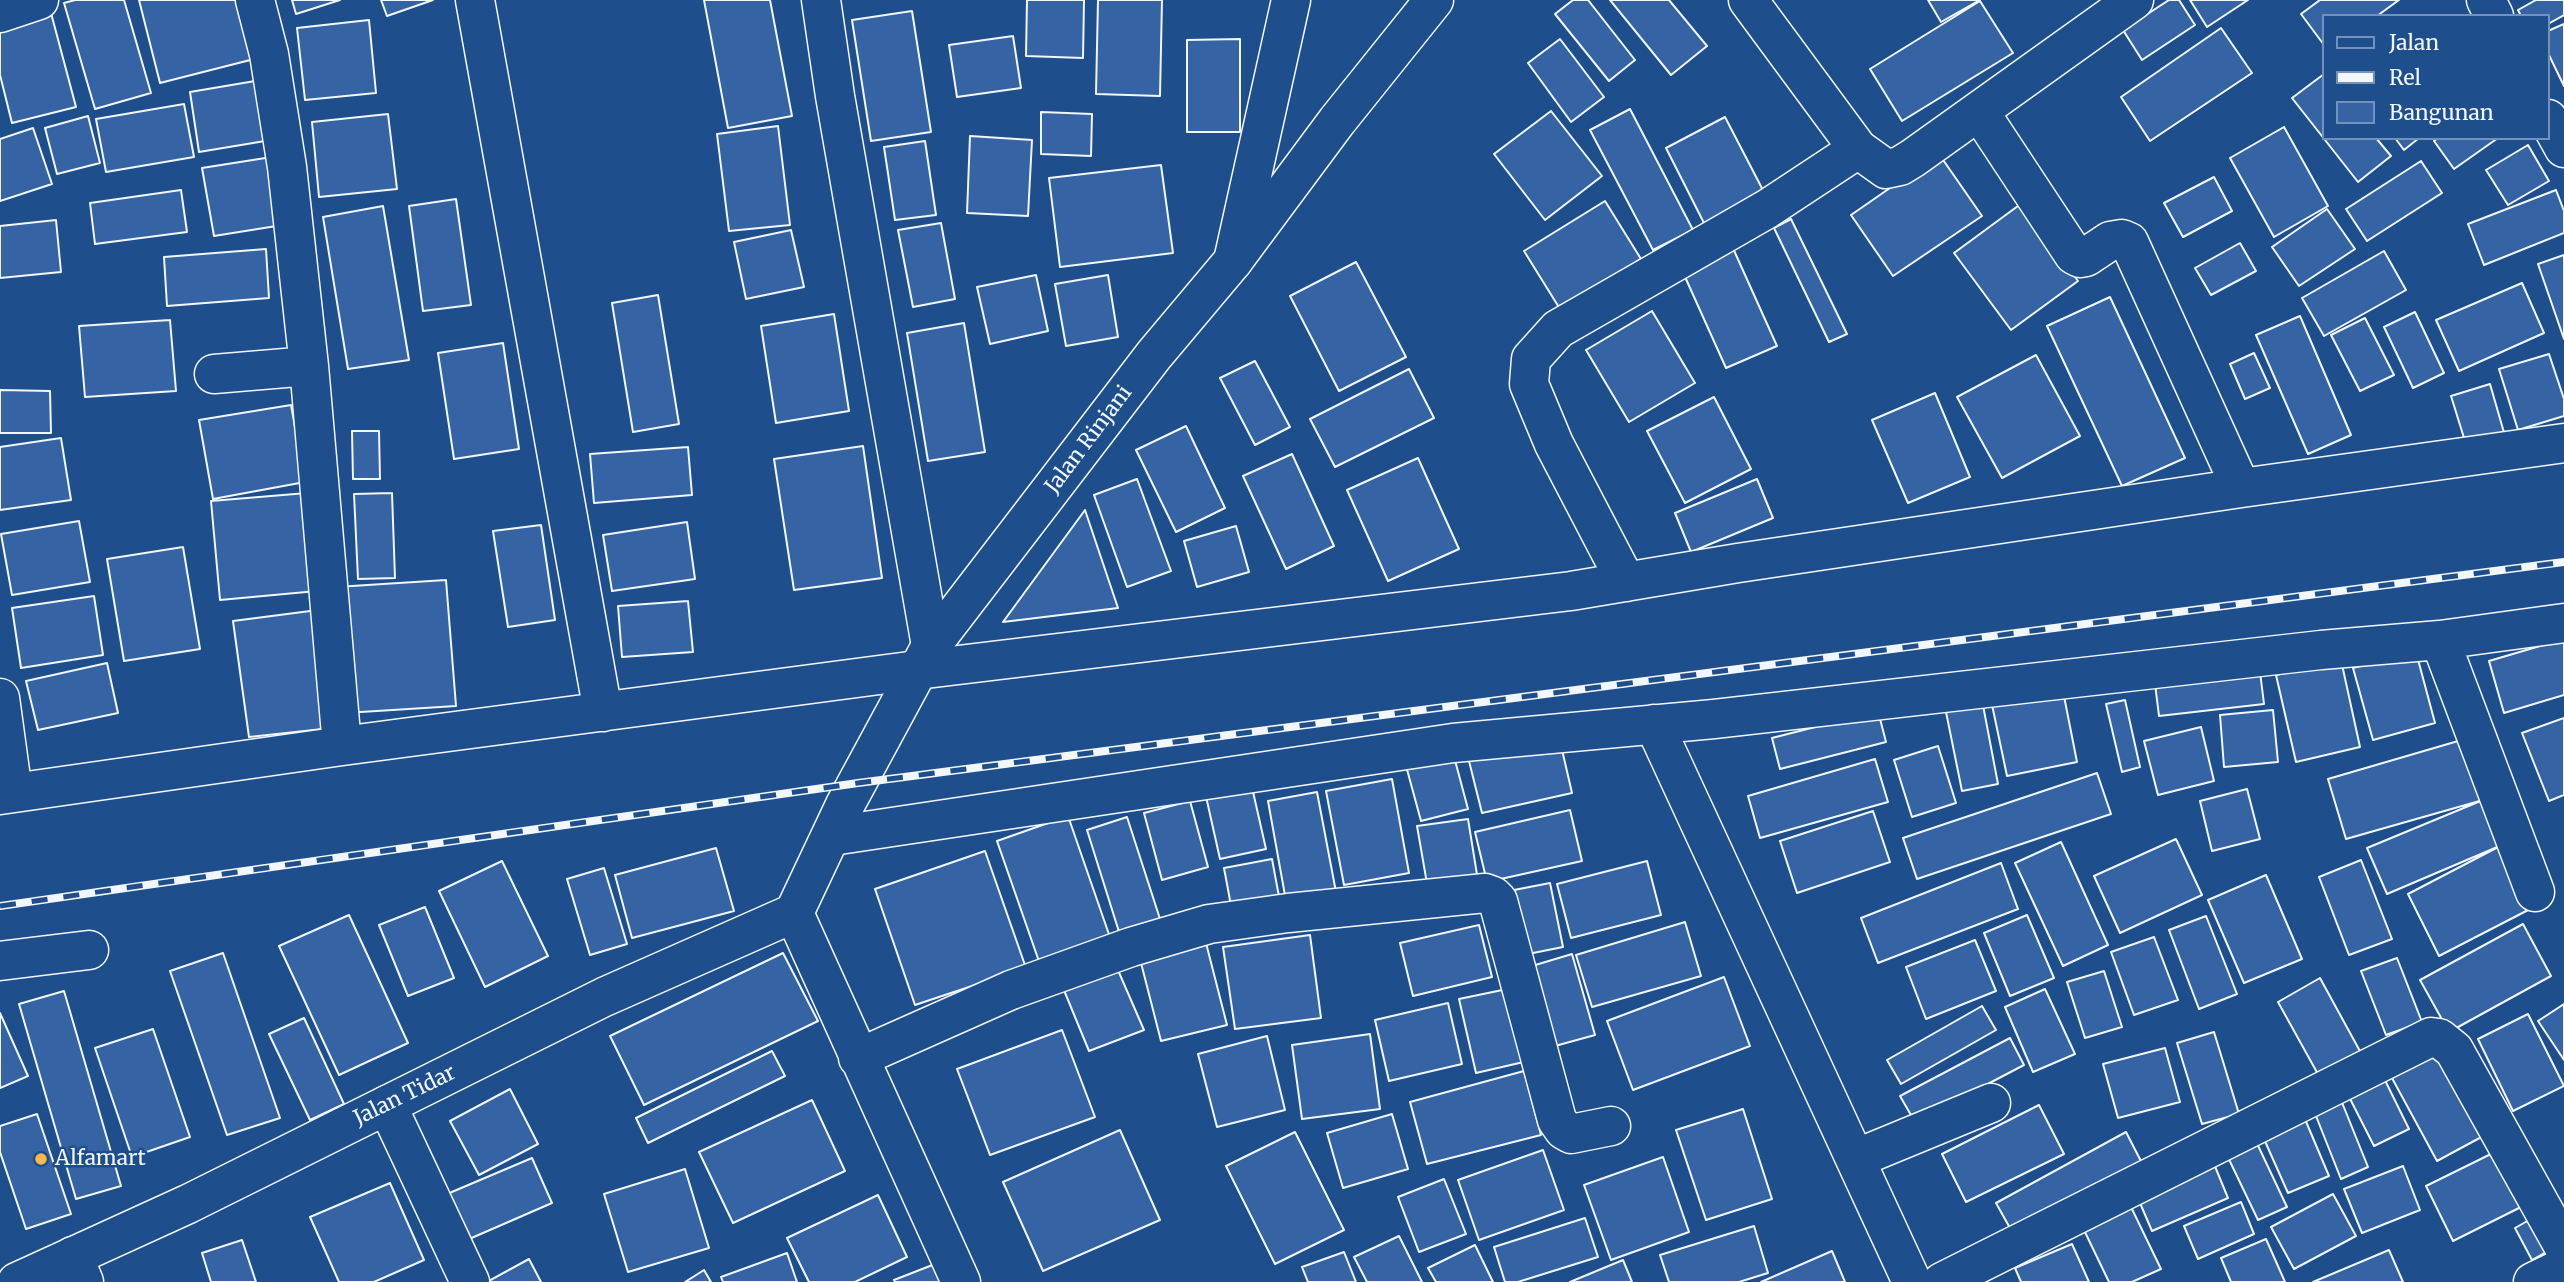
<!DOCTYPE html>
<style>
body{margin:0}
#map{position:relative;width:2564px;height:1282px;overflow:hidden;background:#1f4e8c;font-family:Merriweather,serif}
canvas{display:block}
.legend{position:absolute;left:2322px;top:14px;width:228px;height:126px;box-sizing:border-box;background:#1f4e8c;border:2px solid #7391ba;margin:0;padding:9px 12px;list-style:none;font-size:21px;color:#f2f6ff}
.legend li{display:flex;align-items:center;gap:14px;height:35px}
.legend b{width:35px;border:2px solid #7391ba}
</style>
<div id="map">
<canvas width="2564" height="1282"></canvas>
<ul class="legend">
<li><b style="height:9px;background:#1f4e8c"></b>Jalan</li>
<li><b style="height:9px;background:#f2f6ff"></b>Rel</li>
<li><b style="height:19px;background:#3563a3"></b>Bangunan</li>
</ul>
</div>
<script>
const context = document.querySelector('canvas').getContext('2d');
context.lineJoin = 'round';
function fill(path, color) {
  context.fillStyle = color;
  context.fill(path, 'evenodd');
}
function poly(rows) {
  const path = new Path2D();
  for (const r of rows) {
    path.moveTo(r[0], r[1]);
    for (let i = 2; i < r.length; i += 2) path.lineTo(r[i], r[i + 1]);
  }
  return path;
}
function strokePath(path, color, width, dash) {
  context.strokeStyle = color;
  context.lineWidth = width;
  context.lineCap = dash ? 'butt' : 'round';
  context.setLineDash(dash || []);
  context.stroke(path);
}
function label(font, color, halo, rows, align = 'center') {
  context.font = font + ' Merriweather,serif';
  context.lineWidth = 5;
  context.setLineDash([]);
  context.textBaseline = 'middle';
  context.strokeStyle = halo;
  context.fillStyle = color;
  for (const [text, x, y, turn = 0] of rows) {
    context.save();
    context.translate(x, y);
    context.rotate((+turn || 0) * Math.PI / 180);
    context.textAlign = isNaN(turn) ? turn : align;
    if (halo) context.strokeText(text, 0, 0);
    context.fillText(text, 0, 0);
    context.restore();
  }
}
const building = poly([
 [75,0,124,0,151,93,95,109,64,3,75,0],
 [139,0,248,0,262,57,160,83,139,0],
 [292,0,340,0,296,14,292,0],
 [381,0,433,0,387,16,381,0],
 [704,0,770,0,792,116,728,128,704,0],
 [1027,0,1084,0,1083,58,1026,56,1027,0],
 [1098,0,1162,0,1160,96,1096,94,1098,0],
 [1573,0,1588,0,1635,60,1609,81,1555,14,1573,0],
 [1610,0,1669,0,1707,46,1671,75,1610,0],
 [1928,0,1980,0,1941,22,1928,0],
 [2169,0,2179,0,2195,25,2142,60,2123,30,2169,0],
 [2190,0,2248,0,2207,27,2190,0],
 [2320,0,2399,0,2377,16,2324,16,2324,45,2301,14,2320,0],
 [2536,0,2564,0,2564,15,2548,24,2548,16,2521,16,2518,10,2536,0],
 [1980,1,2013,53,1902,121,1870,69,1980,1],
 [912,11,931,132,871,141,852,20,912,11],
 [51,13,76,107,12,123,0,75,0,25,51,13],
 [369,20,376,93,305,100,297,28,369,20],
 [2564,24,2564,86,2548,53,2548,31,2564,24],
 [2221,28,2252,73,2150,141,2121,97,2221,28],
 [1013,36,1021,88,957,97,949,45,1013,36],
 [1240,39,1240,132,1187,132,1187,40,1240,39],
 [1560,39,1604,97,1571,122,1528,63,1560,39],
 [2324,74,2324,138,2376,138,2391,156,2358,182,2292,98,2324,74],
 [261,80,271,140,199,152,190,92,261,80],
 [184,104,194,157,106,172,96,119,184,104],
 [1630,109,1693,230,1653,250,1590,130,1630,109],
 [1551,111,1602,176,1545,220,1494,154,1551,111],
 [1041,112,1092,114,1091,156,1041,154,1041,112],
 [388,114,397,189,319,197,312,122,388,114],
 [88,116,100,163,57,174,45,128,88,116],
 [1725,117,1766,196,1706,227,1666,148,1725,117],
 [778,126,790,225,729,231,717,134,778,126],
 [2284,127,2328,206,2274,237,2230,158,2284,127],
 [33,128,52,184,0,201,0,139,33,128],
 [970,136,1032,140,1028,216,967,213,970,136],
 [2395,138,2419,138,2404,150,2395,138],
 [2438,138,2498,138,2454,169,2434,141,2438,138],
 [925,141,936,215,895,220,884,147,925,141],
 [2528,145,2549,181,2508,205,2486,170,2528,145],
 [1939,154,1982,216,1893,276,1851,215,1939,154],
 [278,156,289,224,214,236,202,168,278,156],
 [2421,161,2442,193,2367,241,2346,209,2421,161],
 [1161,165,1173,253,1060,267,1049,178,1161,165],
 [2214,177,2232,211,2183,237,2164,203,2214,177],
 [181,190,187,232,95,244,90,203,181,190],
 [2556,190,2564,211,2564,233,2484,265,2468,224,2556,190],
 [456,199,471,305,423,311,409,206,456,199],
 [1605,201,1641,259,1560,309,1524,251,1605,201],
 [2022,203,2078,281,2011,330,1954,253,2022,203],
 [383,206,409,360,348,369,323,217,383,206],
 [2327,209,2355,249,2299,286,2272,247,2327,209],
 [1791,219,1847,334,1829,342,1774,228,1791,219],
 [56,220,61,272,0,278,0,226,56,220],
 [941,223,955,299,913,307,898,230,941,223],
 [791,230,804,287,746,299,734,242,791,230],
 [2240,243,2256,271,2211,295,2195,268,2240,243],
 [1732,246,1777,346,1726,368,1681,268,1732,246],
 [266,249,269,298,167,306,164,257,266,249],
 [2384,251,2406,290,2324,336,2302,298,2384,251],
 [2564,255,2564,339,2538,264,2564,255],
 [1356,262,1406,357,1339,391,1290,296,1356,262],
 [1036,275,1048,331,990,344,977,287,1036,275],
 [1108,275,1118,337,1066,346,1055,284,1108,275],
 [2522,283,2544,333,2459,371,2436,320,2522,283],
 [658,295,679,424,633,432,612,303,658,295],
 [2110,297,2185,458,2122,486,2047,326,2110,297],
 [1652,311,1695,383,1629,422,1586,350,1652,311],
 [2415,312,2444,373,2413,388,2384,327,2415,312],
 [834,314,849,411,776,423,761,326,834,314],
 [2300,316,2351,435,2308,454,2256,335,2300,316],
 [2365,318,2394,375,2360,391,2331,335,2365,318],
 [170,320,176,391,85,397,79,326,170,320],
 [964,323,985,452,928,461,907,333,964,323],
 [503,343,519,449,454,459,438,353,503,343],
 [2254,353,2270,388,2245,399,2230,364,2254,353],
 [2549,354,2564,399,2564,416,2518,430,2499,369,2549,354],
 [2036,355,2080,436,2002,478,1957,397,2036,355],
 [1255,361,1290,427,1255,445,1220,378,1255,361],
 [1409,369,1434,418,1335,467,1310,419,1409,369],
 [2490,384,2507,443,2469,454,2451,396,2490,384],
 [0,390,50,391,51,433,0,433,0,390],
 [1935,393,1970,477,1908,503,1872,420,1935,393],
 [1714,397,1751,469,1685,503,1647,431,1714,397],
 [291,405,305,482,213,499,199,420,291,405],
 [1186,426,1225,508,1176,532,1136,450,1186,426],
 [352,431,379,431,380,479,353,479,352,431],
 [61,438,71,500,0,510,0,447,61,438],
 [863,446,882,578,794,590,774,459,863,446],
 [688,447,692,495,594,503,590,454,688,447],
 [1292,454,1334,546,1286,569,1243,476,1292,454],
 [1418,458,1459,549,1388,581,1347,490,1418,458],
 [1137,479,1171,571,1127,587,1094,495,1137,479],
 [1757,479,1773,518,1691,552,1675,513,1757,479],
 [307,493,317,591,220,600,211,501,307,493],
 [392,493,395,578,358,579,354,494,392,493],
 [1085,510,1118,608,1003,622,1085,510],
 [79,521,90,582,12,595,1,534,79,521],
 [687,522,695,579,612,591,603,535,687,522],
 [541,525,555,620,508,627,493,531,541,525],
 [1236,526,1249,572,1197,587,1184,541,1236,526],
 [183,547,200,649,124,661,107,559,183,547],
 [446,580,456,706,345,713,336,587,446,580],
 [94,596,103,655,21,668,12,608,94,596],
 [688,601,693,652,622,657,618,606,688,601],
 [318,610,332,728,249,737,233,621,318,610],
 [2564,639,2564,695,2504,713,2489,661,2564,639],
 [2416,652,2435,723,2373,740,2353,668,2416,652],
 [2341,660,2360,747,2296,762,2276,675,2341,660],
 [107,663,118,713,38,730,26,681,107,663],
 [2259,664,2264,704,2159,716,2154,676,2259,664],
 [2062,686,2077,762,2007,776,1991,700,2062,686],
 [1982,700,1998,784,1962,791,1945,707,1982,700],
 [2125,700,2140,767,2122,772,2106,704,2125,700],
 [2273,710,2278,762,2224,767,2220,715,2273,710],
 [1878,711,1886,742,1780,769,1772,738,1878,711],
 [2564,718,2564,795,2549,801,2522,733,2564,718],
 [2201,727,2214,781,2158,795,2144,741,2201,727],
 [2465,739,2483,800,2346,839,2328,779,2465,739],
 [1560,741,1572,793,1482,813,1469,761,1560,741],
 [1938,746,1956,803,1912,817,1894,760,1938,746],
 [1452,749,1468,809,1421,821,1405,762,1452,749],
 [1875,759,1888,802,1760,838,1748,796,1875,759],
 [2097,773,2111,814,1917,879,1903,838,2097,773],
 [1392,779,1409,873,1344,885,1326,791,1392,779],
 [1251,783,1266,849,1220,859,1205,792,1251,783],
 [2247,789,2260,839,2212,851,2200,801,2247,789],
 [1317,792,1336,892,1286,901,1268,801,1317,792],
 [2483,800,2502,845,2387,894,2367,848,2483,800],
 [1190,801,1208,867,1162,880,1144,813,1190,801],
 [1570,810,1582,861,1487,882,1475,832,1570,810],
 [1873,811,1890,862,1797,893,1780,841,1873,811],
 [1068,816,1113,946,1042,970,997,841,1068,816],
 [1127,817,1161,922,1120,935,1087,830,1127,817],
 [1468,819,1479,887,1429,895,1417,826,1468,819],
 [2176,839,2202,895,2120,933,2094,876,2176,839],
 [2061,842,2108,945,2063,966,2015,863,2061,842],
 [2502,845,2534,907,2439,956,2408,894,2502,845],
 [716,848,734,911,632,938,615,875,716,848],
 [985,851,1026,968,915,1005,875,889,985,851],
 [1272,859,1280,902,1232,911,1224,868,1272,859],
 [2361,860,2392,939,2349,955,2319,877,2361,860],
 [502,861,548,956,485,987,439,891,502,861],
 [1647,861,1661,915,1571,938,1557,884,1647,861],
 [2001,863,2018,909,1878,963,1861,918,2001,863],
 [604,868,627,944,590,955,567,879,604,868],
 [2266,875,2302,959,2244,983,2208,900,2266,875],
 [1550,883,1563,947,1528,954,1514,890,1550,883],
 [425,907,454,978,408,996,379,925,425,907],
 [349,915,408,1043,339,1075,279,946,349,915],
 [2027,915,2054,978,2010,996,1984,933,2027,915],
 [2206,916,2237,994,2199,1009,2169,930,2206,916],
 [1685,922,1701,976,1592,1007,1576,955,1685,922],
 [2523,924,2551,976,2449,1032,2420,980,2523,924],
 [1479,925,1492,977,1413,996,1400,943,1479,925],
 [1310,935,1321,1018,1235,1029,1223,947,1310,935],
 [2154,937,2178,1000,2134,1015,2111,952,2154,937],
 [1975,940,1996,991,1926,1019,1906,967,1975,940],
 [1206,943,1227,1025,1161,1041,1140,959,1206,943],
 [223,953,280,1118,227,1135,170,971,223,953],
 [783,953,818,1021,644,1105,610,1036,783,953],
 [1572,954,1595,1035,1555,1046,1532,966,1572,954],
 [2397,958,2422,1022,2386,1035,2361,971,2397,958],
 [1114,961,1144,1030,1089,1051,1061,983,1114,961],
 [2104,971,2122,1027,2085,1038,2067,982,2104,971],
 [1724,977,1750,1046,1633,1090,1607,1021,1724,977],
 [2320,978,2361,1053,2319,1076,2278,1002,2320,978],
 [1512,988,1528,1061,1476,1073,1459,999,1512,988],
 [2045,989,2075,1054,2033,1072,2005,1007,2045,989],
 [64,991,121,1186,76,1199,19,1004,64,991],
 [1448,1003,1462,1064,1389,1081,1375,1020,1448,1003],
 [2564,1004,2564,1060,2538,1021,2564,1004],
 [1982,1006,1996,1030,1901,1084,1887,1060,1982,1006],
 [0,1013,28,1076,0,1088,0,1013],
 [2528,1014,2564,1086,2513,1111,2478,1039,2528,1014],
 [304,1018,344,1104,310,1120,269,1034,304,1018],
 [153,1029,190,1137,132,1157,95,1048,153,1029],
 [1062,1030,1095,1117,990,1155,957,1069,1062,1030],
 [2214,1032,2239,1114,2202,1124,2177,1043,2214,1032],
 [1370,1034,1380,1109,1302,1119,1292,1045,1370,1034],
 [1267,1036,1285,1110,1217,1127,1198,1054,1267,1036],
 [2010,1038,2024,1065,1915,1122,1900,1096,2010,1038],
 [2436,1041,2487,1134,2437,1161,2386,1067,2436,1041],
 [2165,1048,2180,1102,2118,1118,2103,1064,2165,1048],
 [772,1051,785,1076,648,1143,636,1118,772,1051],
 [2378,1066,2409,1129,2374,1146,2342,1083,2378,1066],
 [1524,1071,1541,1135,1427,1164,1410,1102,1524,1071],
 [510,1089,538,1144,479,1175,450,1121,510,1089],
 [812,1100,845,1171,733,1223,699,1152,812,1100],
 [2341,1100,2368,1167,2341,1179,2314,1111,2341,1100],
 [2039,1105,2064,1154,1966,1202,1942,1154,2039,1105],
 [1743,1109,1772,1199,1706,1220,1676,1130,1743,1109],
 [2302,1112,2329,1176,2288,1193,2260,1130,2302,1112],
 [37,1114,71,1214,26,1229,0,1152,0,1126,37,1114],
 [1392,1114,1408,1169,1343,1188,1327,1133,1392,1114],
 [1120,1130,1160,1220,1043,1271,1003,1182,1120,1130],
 [1295,1132,1344,1230,1275,1264,1226,1166,1295,1132],
 [2126,1132,2144,1167,2015,1237,1996,1203,2126,1132],
 [2253,1135,2287,1207,2258,1220,2224,1149,2253,1135],
 [1543,1150,1564,1210,1479,1240,1458,1180,1543,1150],
 [2497,1151,2525,1205,2453,1241,2426,1186,2497,1151],
 [1663,1157,1689,1232,1611,1260,1584,1185,1663,1157],
 [532,1158,552,1203,460,1243,440,1197,532,1158],
 [2214,1164,2228,1198,2152,1231,2137,1196,2214,1164],
 [2403,1166,2420,1210,2362,1233,2344,1189,2403,1166],
 [685,1169,709,1248,628,1272,604,1194,685,1169],
 [1444,1179,1466,1234,1419,1252,1398,1197,1444,1179],
 [390,1183,424,1260,374,1282,339,1282,310,1217,390,1183],
 [2333,1194,2356,1236,2294,1269,2271,1227,2333,1194],
 [878,1195,907,1257,855,1282,809,1282,787,1238,878,1195],
 [2241,1202,2254,1234,2198,1259,2184,1226,2241,1202],
 [2131,1207,2161,1269,2132,1282,2109,1282,2083,1228,2131,1207],
 [2538,1215,2555,1247,2532,1260,2515,1228,2538,1215],
 [1585,1218,1598,1257,1518,1282,1505,1282,1494,1247,1585,1218],
 [1754,1226,1768,1273,1739,1282,1669,1282,1660,1255,1754,1226],
 [1399,1236,1422,1282,1367,1282,1354,1257,1399,1236],
 [2266,1239,2285,1282,2231,1282,2221,1258,2266,1239],
 [242,1240,256,1282,211,1282,202,1253,242,1240],
 [2072,1244,2089,1282,2021,1282,2015,1268,2072,1244],
 [1475,1245,1493,1282,1436,1282,1428,1268,1475,1245],
 [2389,1250,2403,1282,2313,1282,2389,1250],
 [1832,1251,1845,1282,1761,1282,1832,1251],
 [1344,1252,1356,1282,1308,1282,1302,1267,1344,1252],
 [787,1253,797,1282,723,1282,721,1277,787,1253],
 [529,1259,541,1282,487,1282,529,1259],
 [1623,1260,1632,1282,1570,1282,1623,1260],
 [935,1264,942,1282,895,1282,894,1280,935,1264],
 [704,1270,711,1282,685,1282,704,1270]
]);
fill(building, '#3563a3');
strokePath(building, '#f2f6ff', 2);
const minor = poly([
 [255,0,269,54,287,167,309,366,342,746],
 [475,0,603,712],
 [821,0,835,96,931,646],
 [1748,0,1858,149,1886,169,1900,166,1913,158,2134,0],
 [2486,0,2494,16],
 [0,13,39,0],
 [1979,111,2074,255,2080,258,2086,257,2110,241,2122,239,2129,242,2241,488],
 [2548,119,2564,148],
 [1233,261,1291,0],
 [214,374,309,366],
 [1626,582,1554,444,1529,384,1531,359,1558,329,1767,209,1858,149],
 [2440,640,2535,892],
 [0,698,13,793],
 [1654,724,1912,1282],
 [0,795,342,746,917,670,1571,591,1738,563,2241,488,2564,443],
 [832,836,1453,743,1714,719,2321,650,2440,640,2564,623],
 [794,913,961,1282],
 [0,961,89,950],
 [858,1058,1011,990,1131,947,1209,924,1288,913,1485,893,1493,896,1498,901,1557,1120,1564,1130,1571,1134,1611,1126],
 [387,1105,470,1282],
 [1855,1159,1991,1103],
 [73,1256,84,1282],
 [1942,1282,2431,1037,2439,1038,2454,1050,2564,1247],
 [2533,1282,2564,1267]
]);
const tertiary = poly([
 [17,1282,188,1204,604,997,794,913,845,805,931,646,1154,355,1233,261,1337,121,1434,0]
]);
strokePath(minor, '#f2f6ff', 41);
strokePath(tertiary, '#f2f6ff', 41);
strokePath(minor, '#1f4e8c', 38);
strokePath(tertiary, '#1f4e8c', 38);
const rail = poly([
 [0,906,858,783,2564,562]
]);
strokePath(rail, '#f2f6ff', 8);
strokePath(rail, '#1f4e8c', 5, [16]);
for (const [x, y, r, color] of [
 [41,1159,7,"#ffb74d"]
]) {
  const dot = new Path2D();
  dot.arc(x, y, r, 0, 2 * Math.PI);
  context.fillStyle = color;
  context.fill(dot);
  strokePath(dot, '#1f4e8c', 2.5);
}
label('21px', '#f2f6ff', '#1f4e8c', [
 ["Jalan Rinjani",1089,440,-53],
 ["Jalan Tidar",405,1096,-26]
]);
label('21px', '#f2f6ff', '#1f4e8c', [
 ["Alfamart",55,1159]
], 'left');
</script>
